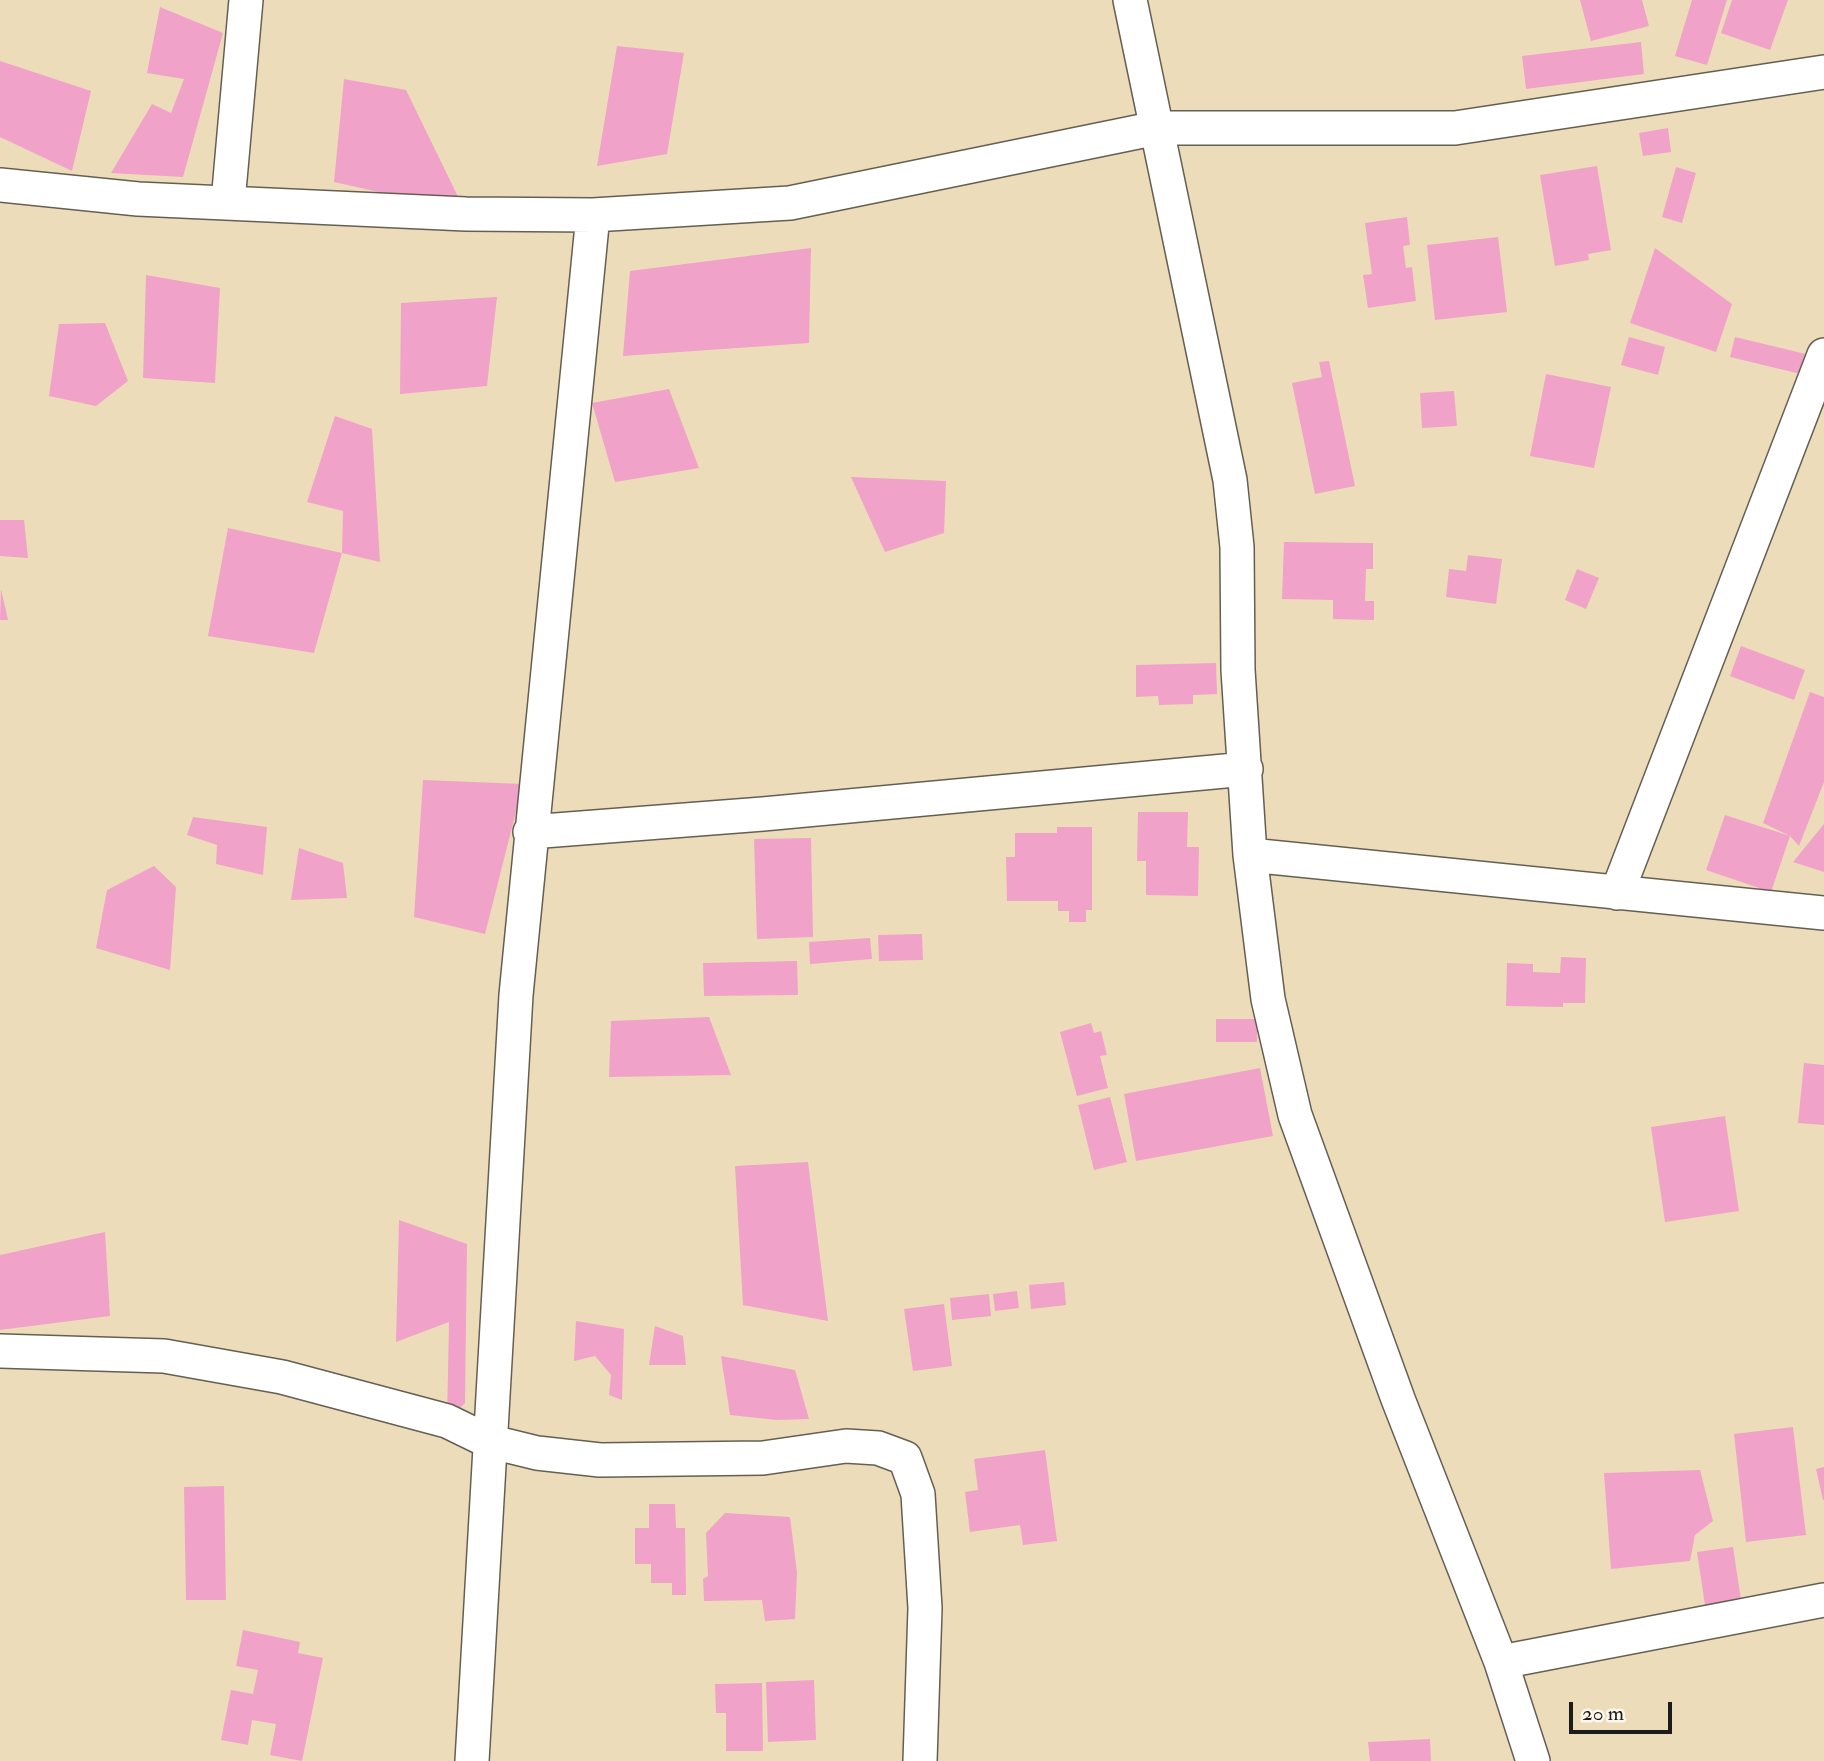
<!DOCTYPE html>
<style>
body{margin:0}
#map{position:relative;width:1824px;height:1761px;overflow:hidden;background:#eddcba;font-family:"IM FELL Double Pica",serif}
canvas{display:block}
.scale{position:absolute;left:1569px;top:1702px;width:103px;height:32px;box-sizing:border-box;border:4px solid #1c1c1c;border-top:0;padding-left:9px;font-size:21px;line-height:24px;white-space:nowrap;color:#1c1c1c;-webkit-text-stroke:5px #fbf7ec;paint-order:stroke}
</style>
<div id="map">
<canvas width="1824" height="1761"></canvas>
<div class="scale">20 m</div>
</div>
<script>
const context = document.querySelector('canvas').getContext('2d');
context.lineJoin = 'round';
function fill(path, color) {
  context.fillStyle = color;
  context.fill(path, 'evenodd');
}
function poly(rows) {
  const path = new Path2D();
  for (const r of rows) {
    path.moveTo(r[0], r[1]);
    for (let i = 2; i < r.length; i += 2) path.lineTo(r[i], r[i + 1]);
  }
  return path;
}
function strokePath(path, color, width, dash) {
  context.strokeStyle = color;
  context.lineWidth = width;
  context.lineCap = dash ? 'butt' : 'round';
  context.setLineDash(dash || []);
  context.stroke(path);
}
fill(poly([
 [1580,0,1642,0,1649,26,1591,41],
 [1692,0,1727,0,1707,65,1675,56],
 [1732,0,1788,0,1770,50,1721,33],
 [160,7,223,33,183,177,111,173,152,104,171,113,184,79,147,73],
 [1641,42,1644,74,1526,89,1522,56],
 [617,46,684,53,667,154,597,166],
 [0,61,91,91,72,171,0,137],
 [344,79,406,90,465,211,334,182],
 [1668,128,1671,152,1643,156,1639,133],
 [1597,166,1611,250,1588,254,1589,260,1555,266,1540,175],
 [1676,167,1696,173,1682,223,1662,217],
 [1407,217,1410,245,1403,246,1406,268,1412,267,1416,301,1368,308,1363,275,1372,274,1365,223],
 [1498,237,1507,312,1435,320,1427,245],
 [811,248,809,343,623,356,630,271],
 [1655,248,1732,304,1716,352,1630,323],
 [146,275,220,288,215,383,143,378],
 [497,297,487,386,400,394,401,303],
 [105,323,128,381,96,406,49,396,59,324],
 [1629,337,1665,347,1658,375,1621,365],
 [1735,337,1814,356,1809,376,1730,357],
 [1329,361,1355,486,1315,494,1292,383,1322,377,1319,362],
 [1546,374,1611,387,1594,468,1530,456],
 [669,389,699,468,615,482,592,403],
 [1454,391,1457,426,1422,428,1420,393],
 [335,416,372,429,380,562,342,553,343,511,307,502],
 [851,477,946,481,944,533,885,552],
 [0,520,24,520,28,558,0,556],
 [228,528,342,553,314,653,208,636],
 [1284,542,1373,543,1373,569,1366,569,1365,601,1374,601,1374,620,1333,619,1333,600,1282,599],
 [1468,555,1502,559,1496,604,1446,597,1449,569,1466,571],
 [1577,569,1599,578,1586,609,1565,600],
 [1,589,8,620,0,620],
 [1741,646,1805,670,1794,700,1730,676],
 [1216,663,1217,694,1193,695,1193,704,1159,705,1158,696,1136,697,1136,665],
 [1810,692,1824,697,1824,782,1799,846,1790,836,1763,823],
 [423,780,523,784,485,934,414,917],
 [1138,812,1188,812,1187,847,1199,847,1198,896,1146,895,1146,861,1137,861],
 [1725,815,1790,836,1771,892,1706,870],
 [193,817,267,827,263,875,216,864,217,845,187,835],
 [1824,824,1824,872,1793,862],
 [1057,827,1092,827,1092,910,1086,910,1086,922,1069,922,1069,911,1058,911,1058,901,1007,901,1006,857,1015,857,1015,833,1057,833],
 [811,838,813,937,757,939,754,839],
 [299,848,343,863,347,898,291,900],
 [154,866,176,887,170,970,96,948,107,890],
 [922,934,923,960,879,961,878,935],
 [870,938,872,959,810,964,809,942],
 [1561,957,1586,958,1585,1003,1563,1003,1563,1007,1506,1006,1507,963,1533,964,1533,972,1560,973],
 [797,961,798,995,704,996,703,963],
 [709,1017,731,1075,609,1077,611,1021],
 [1216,1019,1257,1019,1257,1042,1216,1042],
 [1091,1023,1094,1033,1101,1031,1107,1055,1100,1056,1108,1088,1077,1096,1060,1032],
 [1804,1063,1824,1065,1824,1125,1798,1123],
 [1260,1068,1273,1136,1136,1161,1124,1094],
 [1110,1097,1127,1162,1094,1170,1078,1105],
 [1725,1116,1739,1211,1665,1222,1651,1127],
 [808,1162,828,1321,743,1305,735,1166],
 [399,1220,467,1244,465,1403,447,1421,449,1322,396,1342],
 [105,1232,110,1316,0,1330,0,1255],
 [1064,1282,1066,1305,1031,1309,1029,1285],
 [1017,1291,1019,1308,995,1311,993,1294],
 [989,1294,991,1316,952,1320,950,1298],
 [944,1304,952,1366,913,1371,904,1309],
 [576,1321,624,1329,622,1400,609,1395,611,1375,595,1356,574,1361],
 [655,1326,683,1336,686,1365,649,1365],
 [721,1356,795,1370,809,1419,777,1420,730,1415],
 [1793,1427,1806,1535,1746,1542,1734,1434],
 [1045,1450,1057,1541,1023,1545,1020,1525,970,1532,965,1492,978,1490,974,1459],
 [1824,1467,1824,1500,1823,1500,1816,1469],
 [1700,1470,1713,1521,1695,1535,1690,1561,1611,1569,1604,1473],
 [224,1486,226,1600,186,1600,184,1487],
 [649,1504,675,1504,676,1528,685,1528,686,1595,672,1595,672,1583,651,1583,651,1564,635,1564,635,1528,649,1528],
 [725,1513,790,1517,797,1573,795,1619,765,1621,762,1600,704,1601,703,1579,708,1576,706,1533],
 [1733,1547,1741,1600,1705,1605,1697,1552],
 [243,1630,300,1642,298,1653,323,1658,302,1761,270,1755,276,1724,252,1720,248,1745,221,1740,231,1690,253,1694,258,1670,236,1666],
 [814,1680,816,1740,768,1742,766,1682],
 [762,1683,763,1751,726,1751,726,1713,716,1713,715,1684],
 [1430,1739,1431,1761,1370,1761,1368,1742]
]), '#f1a2c9');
const minor = poly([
 [1130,0,1230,480,1237,547,1238,670,1250,855,1268,999,1295,1115,1398,1399,1501,1662,1533,1761],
 [0,185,138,199,466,214,593,215,790,203,1157,128,1455,128,1824,72],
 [228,202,246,0],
 [530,832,763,814,1246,769],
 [1250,855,1824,913],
 [1617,893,1824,355],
 [0,1351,164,1356,282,1377,447,1421,488,1441,537,1453,600,1460,763,1458,846,1446,878,1448,905,1458,918,1494,925,1608,920,1761],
 [1501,1662,1824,1600],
 [472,1761,516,995,593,215]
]);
strokePath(minor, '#655f53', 36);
strokePath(minor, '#fff', 33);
</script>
